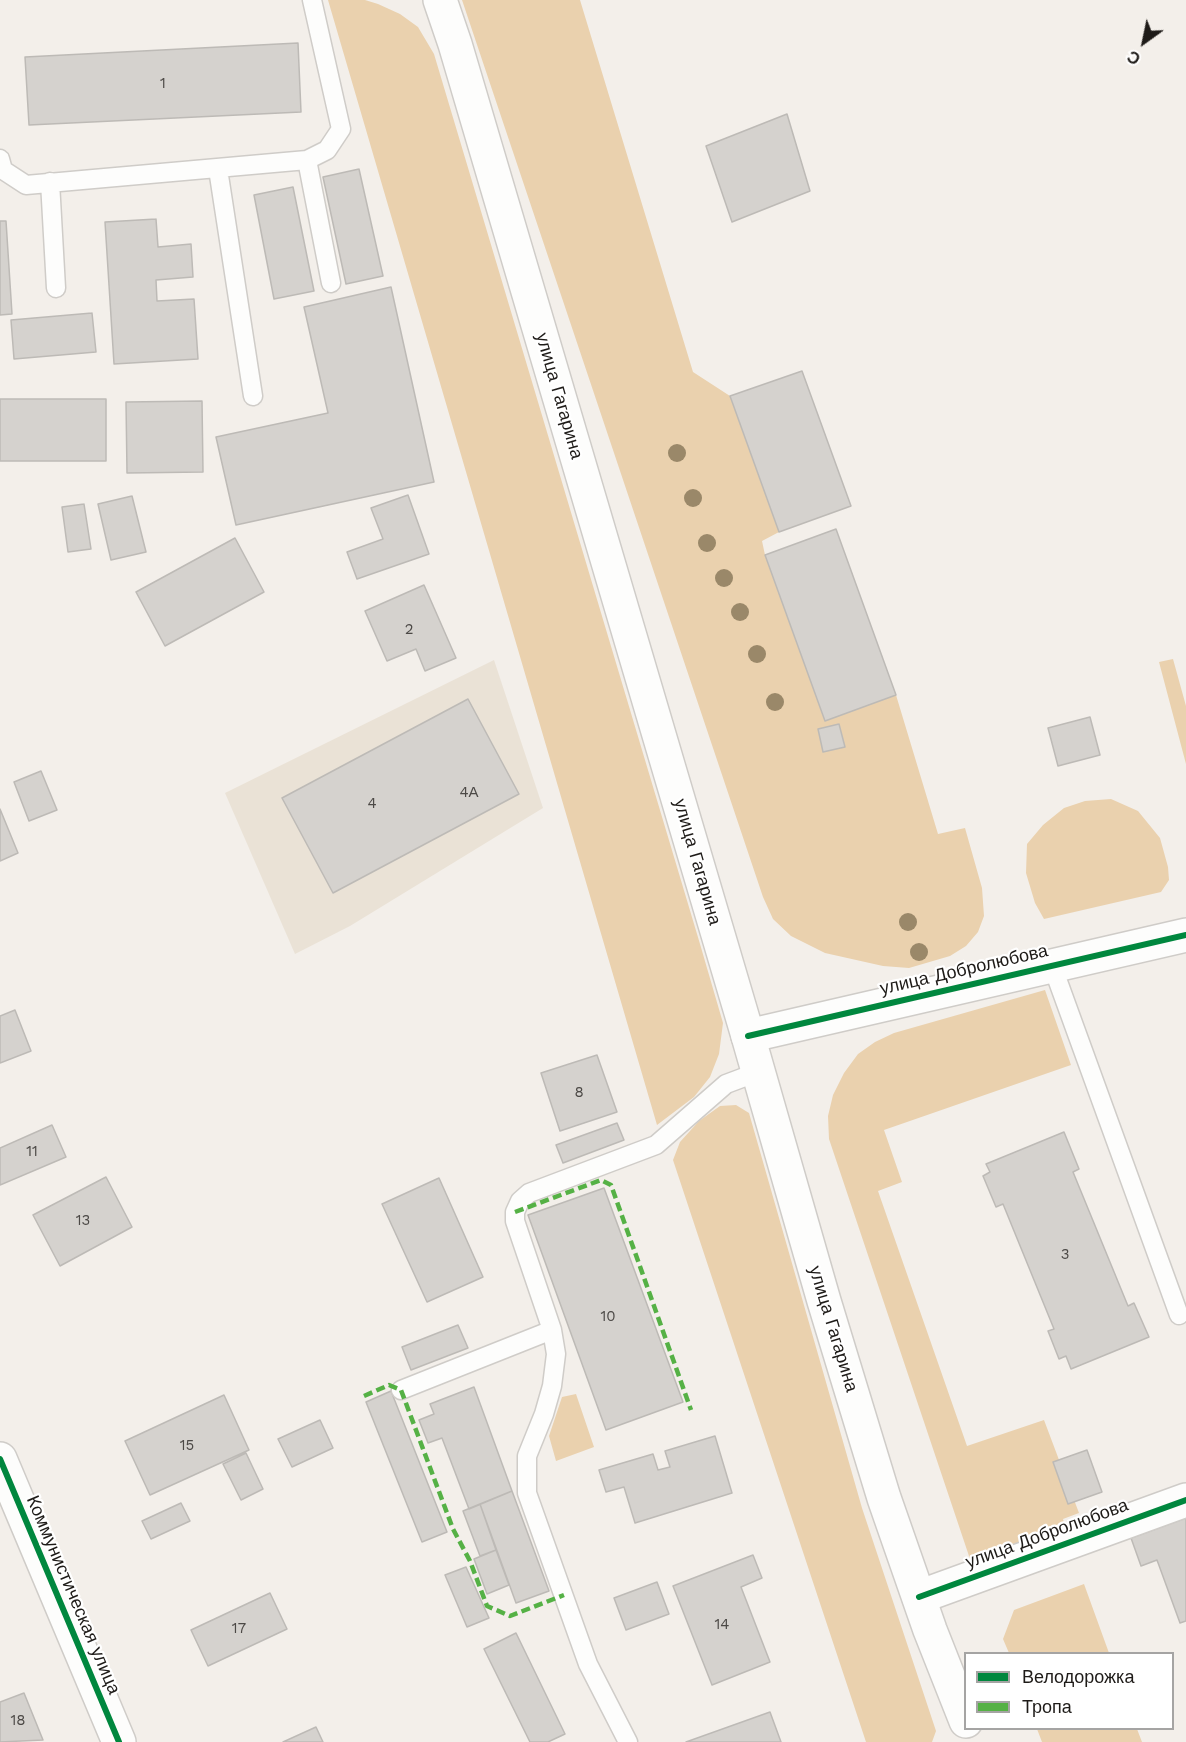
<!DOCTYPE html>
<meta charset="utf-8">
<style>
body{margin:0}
#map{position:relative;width:1186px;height:1742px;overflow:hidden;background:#f3efea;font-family:"Work Sans",sans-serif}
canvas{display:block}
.legend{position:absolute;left:964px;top:1652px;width:210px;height:78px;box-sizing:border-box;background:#fff;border:2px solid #a5a4a3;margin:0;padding:8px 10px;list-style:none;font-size:18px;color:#1e1b18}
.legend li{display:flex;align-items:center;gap:12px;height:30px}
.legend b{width:30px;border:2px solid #a5a4a3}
.north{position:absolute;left:1114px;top:12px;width:60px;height:60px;-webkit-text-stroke:4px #fff;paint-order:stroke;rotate:213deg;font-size:16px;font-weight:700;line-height:24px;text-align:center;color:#1e1b18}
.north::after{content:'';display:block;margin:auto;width:21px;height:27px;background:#1e1b18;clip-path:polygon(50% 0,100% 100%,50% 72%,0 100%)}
</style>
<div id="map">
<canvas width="1186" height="1742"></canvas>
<ul class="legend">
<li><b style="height:8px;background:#00873e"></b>Велодорожка</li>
<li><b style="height:8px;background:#55b145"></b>Тропа</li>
</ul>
<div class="north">С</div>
</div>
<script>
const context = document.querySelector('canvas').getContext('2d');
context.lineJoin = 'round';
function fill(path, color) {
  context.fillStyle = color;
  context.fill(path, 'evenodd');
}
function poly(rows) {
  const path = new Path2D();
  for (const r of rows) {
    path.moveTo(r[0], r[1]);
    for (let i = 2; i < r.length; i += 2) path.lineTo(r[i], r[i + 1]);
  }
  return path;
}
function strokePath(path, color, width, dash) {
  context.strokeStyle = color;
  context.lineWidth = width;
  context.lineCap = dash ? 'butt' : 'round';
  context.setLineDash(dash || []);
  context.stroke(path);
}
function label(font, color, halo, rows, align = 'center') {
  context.font = font + ' "Work Sans",sans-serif';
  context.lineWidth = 4.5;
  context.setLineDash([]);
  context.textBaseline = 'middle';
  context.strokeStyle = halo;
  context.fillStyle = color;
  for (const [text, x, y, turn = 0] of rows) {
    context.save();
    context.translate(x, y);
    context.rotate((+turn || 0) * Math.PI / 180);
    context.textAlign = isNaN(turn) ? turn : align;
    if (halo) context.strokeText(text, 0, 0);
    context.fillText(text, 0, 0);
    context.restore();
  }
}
fill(poly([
 [494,660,543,808,350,926,295,954,225,793]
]), '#eae2d6');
fill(poly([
 [328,0,365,0,378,4,400,14,418,27,434,54,700,944,723,1023,719,1054,710,1077,694,1097,657,1125],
 [462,0,580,0,693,372,730,396,779,532,762,541,765,555,825,720,896,695,938,834,965,828,982,888,984,916,978,932,966,946,950,956,909,968,883,966,825,953,791,936,773,919,763,897],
 [1173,659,1186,706,1186,764,1159,662],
 [1111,799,1138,811,1160,838,1168,867,1169,880,1161,892,1044,919,1035,903,1026,873,1027,844,1043,825,1064,808,1085,801],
 [1045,990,1071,1065,884,1130,902,1182,878,1191,967,1446,1044,1420,1079,1513,1063,1519,1070,1544,997,1571,970,1559,829,1139,828,1116,833,1095,844,1073,858,1054,875,1042,894,1033],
 [736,1105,749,1113,862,1508,936,1731,932,1742,866,1742,673,1160,680,1142,699,1121,720,1106],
 [576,1394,594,1447,556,1461,549,1436,562,1397],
 [1084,1584,1109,1653,1009,1653,1003,1639,1014,1610],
 [1037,1729,1137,1729,1142,1742,1042,1742]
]), '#ead1ae');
const building = poly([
 [298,43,301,112,29,125,25,57,298,43],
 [787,114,810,191,732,222,706,146,787,114],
 [359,169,383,276,346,284,323,177,359,169],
 [293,187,314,291,274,299,254,195,293,187],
 [156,219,158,247,191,244,193,277,156,280,157,301,194,299,198,359,114,364,105,222,156,219],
 [0,221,6,221,12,314,0,315,0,221],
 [391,287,434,482,236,525,216,437,328,413,304,307,391,287],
 [92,313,96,352,14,359,11,320,92,313],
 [802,371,851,506,779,532,730,396,802,371],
 [0,399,106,399,106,461,0,461,0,399],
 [202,401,203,472,127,473,126,402,202,401],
 [408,495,429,554,357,579,347,552,383,539,371,508,408,495],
 [132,496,146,552,111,560,98,504,132,496],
 [84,504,91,549,68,552,62,507,84,504],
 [836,529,896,695,825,721,765,555,836,529],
 [235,538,264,592,165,646,136,592,235,538],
 [424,585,456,658,425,671,416,649,387,661,365,611,424,585],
 [468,699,519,794,333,893,282,798,468,699],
 [1090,717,1100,755,1058,766,1048,728,1090,717],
 [839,724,845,747,823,752,818,729,839,724],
 [41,771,57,810,29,821,14,782,41,771],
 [0,809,18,853,0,861,0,809],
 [15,1010,31,1051,0,1063,0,1016,15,1010],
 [597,1055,617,1112,560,1131,541,1073,597,1055],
 [617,1123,624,1140,563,1163,556,1145,617,1123],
 [52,1125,66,1157,0,1185,0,1148,52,1125],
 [1064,1132,1079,1169,1073,1172,1128,1306,1134,1303,1149,1337,1071,1369,1066,1356,1059,1359,1048,1331,1054,1329,1003,1204,996,1207,983,1176,990,1172,986,1164,1064,1132],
 [106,1177,132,1227,60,1266,33,1215,106,1177],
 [439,1178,483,1277,427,1302,382,1204,439,1178],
 [604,1188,683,1402,606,1430,528,1215,604,1188],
 [458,1325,468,1348,411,1370,402,1347,458,1325],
 [474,1387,512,1491,469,1509,442,1438,428,1443,419,1420,434,1414,430,1404,474,1387],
 [391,1391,447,1532,422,1542,366,1402,391,1391],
 [224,1395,249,1450,150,1495,125,1441,224,1395],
 [320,1420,333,1448,292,1467,278,1439,320,1420],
 [715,1436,732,1493,635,1523,624,1487,606,1492,599,1470,653,1454,658,1470,670,1467,665,1451,715,1436],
 [1087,1450,1102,1492,1068,1504,1053,1462,1087,1450],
 [246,1453,263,1489,241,1500,223,1464,246,1453],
 [512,1491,549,1591,516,1603,480,1504,512,1491],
 [181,1503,190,1521,151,1539,142,1521,181,1503],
 [480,1504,496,1550,480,1556,463,1511,480,1504],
 [1186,1518,1186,1621,1180,1623,1157,1560,1141,1566,1131,1538,1186,1518],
 [496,1550,509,1585,487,1594,474,1559,496,1550],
 [753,1555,762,1578,741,1587,770,1662,712,1685,673,1586,753,1555],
 [466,1567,489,1618,467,1627,445,1575,466,1567],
 [657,1582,669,1614,626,1630,614,1598,657,1582],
 [270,1593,287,1629,208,1666,191,1630,270,1593],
 [516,1633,565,1734,548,1742,530,1742,484,1649,516,1633],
 [24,1693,43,1740,0,1742,0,1702,24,1693],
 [770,1712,781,1742,686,1742,770,1712],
 [316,1727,323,1742,283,1742,316,1727]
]);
fill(building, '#d5d2ce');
strokePath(building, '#bdbab6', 1.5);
const service = poly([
 [0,159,3,170,26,185,307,160,327,150,341,129,312,0],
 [307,160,331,283],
 [218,169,253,396],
 [50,182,56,288],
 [1052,965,1179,1315],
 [401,1390,552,1330],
 [628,1742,588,1664,527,1493,527,1456,544,1414,552,1386,556,1354,552,1330,515,1221,515,1212,520,1201,529,1193,656,1145,726,1084,758,1072]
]);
const minor = poly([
 [748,1036,1186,935],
 [0,1459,119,1742],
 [919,1597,1186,1500]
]);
const secondary = poly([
 [440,0,455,44,748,1036,824,1301,884,1498,930,1630,966,1721]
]);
strokePath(service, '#cfccc8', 21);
strokePath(minor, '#cfccc8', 36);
strokePath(secondary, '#cfccc8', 36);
strokePath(service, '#fdfdfc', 18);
strokePath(minor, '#fdfdfc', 33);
strokePath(secondary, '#fdfdfc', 33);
strokePath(poly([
 [515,1212,601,1180,611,1185,691,1410],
 [364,1396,389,1385,401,1390,453,1529,470,1561,487,1606,510,1616,564,1595]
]), '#55b145', 4.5, [9, 4.5]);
strokePath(poly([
 [748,1036,1186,935],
 [0,1459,119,1742],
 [919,1597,1186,1500]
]), '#00873e', 6);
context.fillStyle = '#9a8869';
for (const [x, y] of [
 [677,453],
 [693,498],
 [707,543],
 [724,578],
 [740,612],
 [757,654],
 [775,702],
 [908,922],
 [919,952]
]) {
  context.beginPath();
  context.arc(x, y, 9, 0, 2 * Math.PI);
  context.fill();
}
label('15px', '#4c4946', null, [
 ["1",163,84],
 ["2",409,630],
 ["4А",469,793],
 ["4",372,804],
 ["8",579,1093],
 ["11",32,1152],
 ["13",83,1221],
 ["3",1065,1255],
 ["10",608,1317],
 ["15",187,1446],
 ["14",722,1625],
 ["17",239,1629],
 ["18",18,1721]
]);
label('18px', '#1e1b18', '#fff', [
 ["улица Гагарина",559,396,74],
 ["улица Гагарина",697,862,74],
 ["улица Добролюбова",964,970,-13],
 ["улица Гагарина",833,1329,73],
 ["улица Добролюбова",1047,1534,-20],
 ["Коммунистическая улица",73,1595,67]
]);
</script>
